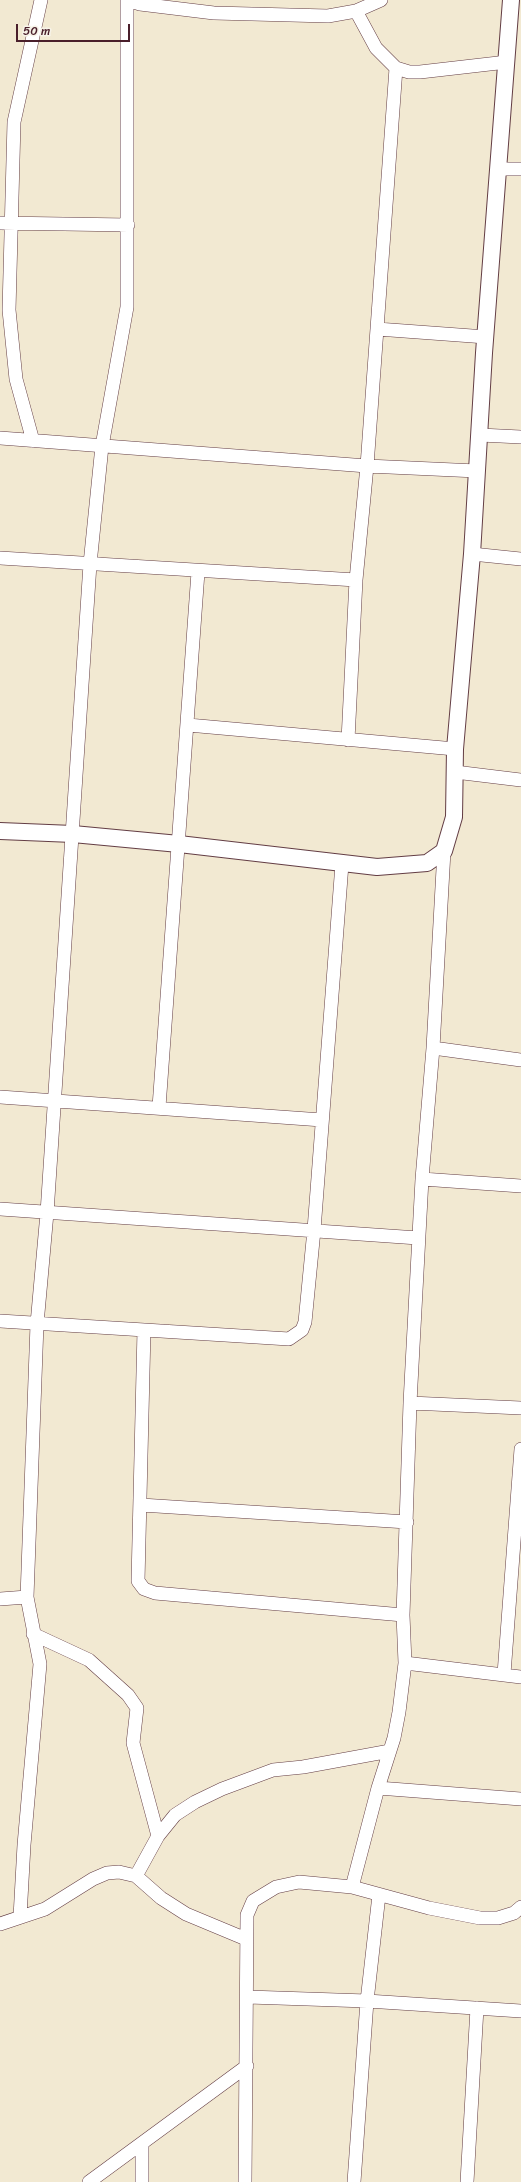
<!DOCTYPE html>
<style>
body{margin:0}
#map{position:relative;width:521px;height:2182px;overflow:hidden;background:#f2e9d2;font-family:Sriracha,sans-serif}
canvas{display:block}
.scale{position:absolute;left:16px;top:24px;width:114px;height:18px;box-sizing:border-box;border:2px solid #4a1f2b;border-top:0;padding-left:5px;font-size:12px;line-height:14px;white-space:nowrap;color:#4a1f2b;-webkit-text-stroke:3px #f7f3e8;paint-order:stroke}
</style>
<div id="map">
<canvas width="521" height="2182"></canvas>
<div class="scale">50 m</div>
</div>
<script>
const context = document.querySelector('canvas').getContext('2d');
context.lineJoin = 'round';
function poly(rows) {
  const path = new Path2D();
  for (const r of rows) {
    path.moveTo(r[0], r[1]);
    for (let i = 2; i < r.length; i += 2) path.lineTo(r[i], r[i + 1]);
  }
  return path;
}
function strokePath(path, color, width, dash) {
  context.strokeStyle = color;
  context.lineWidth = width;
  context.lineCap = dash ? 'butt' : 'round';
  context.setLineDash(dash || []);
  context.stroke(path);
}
const minor = poly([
 [128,0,140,4,214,13,328,16,356,11,381,0],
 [356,11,376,48,396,68,409,72,420,72,507,62],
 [499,169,521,169],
 [0,223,128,225],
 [377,329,486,337],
 [480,435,521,437],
 [0,438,367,466,477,471],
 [33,441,16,379,9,310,14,122,41,0],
 [472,554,521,559],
 [0,558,356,580],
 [188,725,455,749],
 [348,740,356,580,367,466,396,68],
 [455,772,521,780],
 [433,1048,521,1060],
 [0,1097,322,1120],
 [159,1107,198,572],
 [422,1179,521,1186],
 [0,1209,418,1238],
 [0,1321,289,1339,302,1330,305,1322,314,1230,342,864],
 [144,1330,138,1581,144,1589,155,1593,403,1615],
 [410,1403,521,1408],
 [141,1505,407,1522],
 [0,1599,27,1597],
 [33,1634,89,1660,128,1695,137,1708,133,1743,158,1836],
 [405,1663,521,1677],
 [504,1674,521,1449],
 [378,1788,521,1799],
 [136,1876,158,1836,175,1815,195,1802,222,1789,273,1770,303,1767,390,1751],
 [352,1887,378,1788,394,1738,399,1712,405,1663,403,1615,410,1403,422,1179,433,1048,444,851],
 [20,1917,24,1845,40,1664,27,1597,37,1324,47,1213,90,564,102,446,127,307,127,0],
 [0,1924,45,1909,93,1879,107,1873,119,1872,136,1876,161,1898,186,1914,246,1939],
 [248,1997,367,2001,521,2011],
 [142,2143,142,2182],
 [89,2182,247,2066],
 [245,2182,247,1915,253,1901,276,1887,299,1882,352,1887,429,1908,480,1918,498,1918,514,1913,521,1907],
 [354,2182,367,2001,379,1895],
 [467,2182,477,2008]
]);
const tertiary = poly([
 [0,831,73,834,179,844,377,867,427,863,444,851,454,817,455,749,472,554,484,353,511,0]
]);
strokePath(minor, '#633d44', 14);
strokePath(tertiary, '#633d44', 18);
strokePath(minor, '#fff', 13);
strokePath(tertiary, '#fff', 16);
</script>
